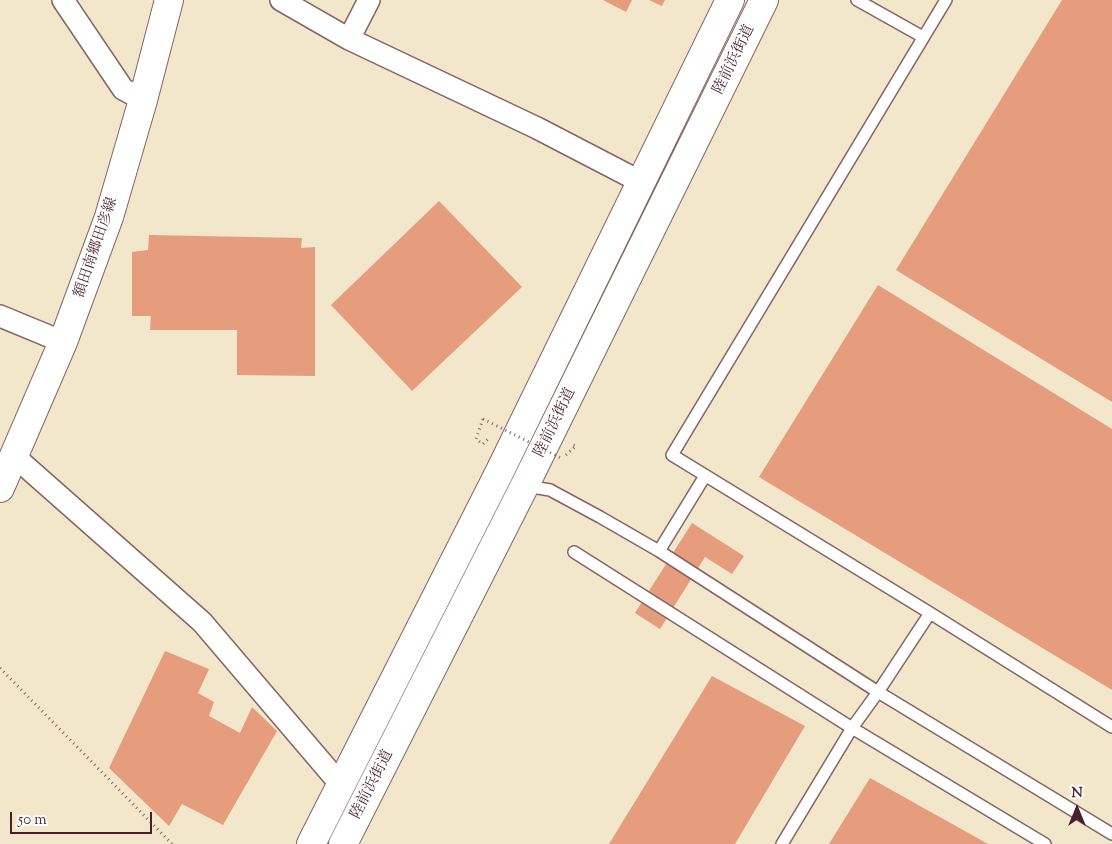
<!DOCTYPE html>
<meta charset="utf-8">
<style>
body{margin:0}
#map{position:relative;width:1112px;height:844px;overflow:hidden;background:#f2e6cb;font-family:"Sorts Mill Goudy",serif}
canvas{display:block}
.north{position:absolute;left:1052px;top:784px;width:50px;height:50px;-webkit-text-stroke:4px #fff;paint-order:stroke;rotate:0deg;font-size:14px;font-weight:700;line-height:20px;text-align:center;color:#4a1f2b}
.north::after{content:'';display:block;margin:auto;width:18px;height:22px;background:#4a1f2b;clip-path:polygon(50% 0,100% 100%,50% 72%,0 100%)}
.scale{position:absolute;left:10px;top:812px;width:142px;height:22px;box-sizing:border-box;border:2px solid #4a1f2b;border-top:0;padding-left:6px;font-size:15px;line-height:18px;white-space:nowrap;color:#4a1f2b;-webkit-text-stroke:4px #fff;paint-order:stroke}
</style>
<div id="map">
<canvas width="1112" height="844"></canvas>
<div class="north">N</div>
<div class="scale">50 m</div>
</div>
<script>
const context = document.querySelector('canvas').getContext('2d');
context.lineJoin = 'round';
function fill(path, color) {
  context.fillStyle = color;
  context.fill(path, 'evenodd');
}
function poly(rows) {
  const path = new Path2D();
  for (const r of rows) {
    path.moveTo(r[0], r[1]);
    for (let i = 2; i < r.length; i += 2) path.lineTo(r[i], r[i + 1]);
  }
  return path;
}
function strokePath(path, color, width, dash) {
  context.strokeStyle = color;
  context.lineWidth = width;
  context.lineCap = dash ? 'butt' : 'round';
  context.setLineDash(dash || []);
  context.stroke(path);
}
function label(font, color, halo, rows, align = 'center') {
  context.font = font + ' "Sorts Mill Goudy","Noto Serif JP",serif';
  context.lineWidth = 4.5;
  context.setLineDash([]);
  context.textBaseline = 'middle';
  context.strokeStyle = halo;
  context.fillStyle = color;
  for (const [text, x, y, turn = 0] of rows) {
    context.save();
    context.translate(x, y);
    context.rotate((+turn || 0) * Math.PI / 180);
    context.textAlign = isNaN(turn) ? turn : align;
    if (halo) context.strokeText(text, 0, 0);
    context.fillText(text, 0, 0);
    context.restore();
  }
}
fill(poly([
 [603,0,632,0,626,12],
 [649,0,665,0,662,6],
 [1062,0,1112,0,1112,402,896,270],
 [439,201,522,287,412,391,331,305],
 [149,235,302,238,301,248,315,247,315,376,237,375,237,330,150,330,151,316,132,316,132,252,148,250],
 [878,285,1112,429,1112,690,759,477],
 [692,523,744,556,732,574,705,557,660,629,635,613],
 [165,651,209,669,198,693,214,702,209,716,240,733,252,707,277,731,223,825,182,804,169,826,109,768],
 [712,676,805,726,735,844,609,844],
 [870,778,988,844,829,844]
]), '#e59d7e');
const service = poly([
 [857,0,923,37],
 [946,0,672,455,930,613,1112,727],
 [526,486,550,490,600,517,659,551,878,692,1112,834],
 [659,551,705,476],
 [574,552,852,728,1045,844],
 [782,844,852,728,878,692,930,613]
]);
const minor = poly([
 [63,0,123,89,143,100],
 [281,0,349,39,537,128,641,182],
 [349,39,369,0],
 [0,316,63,342],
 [14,456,202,622,341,785]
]);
const secondary = poly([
 [0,488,63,342,109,217,143,100,169,0]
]);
const trunk = poly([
 [311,844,499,473,730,0],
 [343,844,525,485,764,0]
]);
strokePath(service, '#856563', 14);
strokePath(minor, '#856563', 24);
strokePath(secondary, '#856563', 30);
strokePath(trunk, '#856563', 30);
strokePath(poly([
 [483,419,476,439,483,444,490,437],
 [566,455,576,446,570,444],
 [0,668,172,844]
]), '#856563', 3, [1, 4]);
strokePath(service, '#fff', 11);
strokePath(minor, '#fff', 21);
strokePath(secondary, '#fff', 28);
strokePath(trunk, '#fff', 28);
strokePath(poly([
 [483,419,563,459]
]), '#856563', 3, [1, 4]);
label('15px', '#4a1f2b', '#fff', [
 ["陸前浜街道",735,60,-64],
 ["額田南郷田彦線",97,248,-71],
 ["陸前浜街道",556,423,-64],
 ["陸前浜街道",373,785,-63]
]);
</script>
